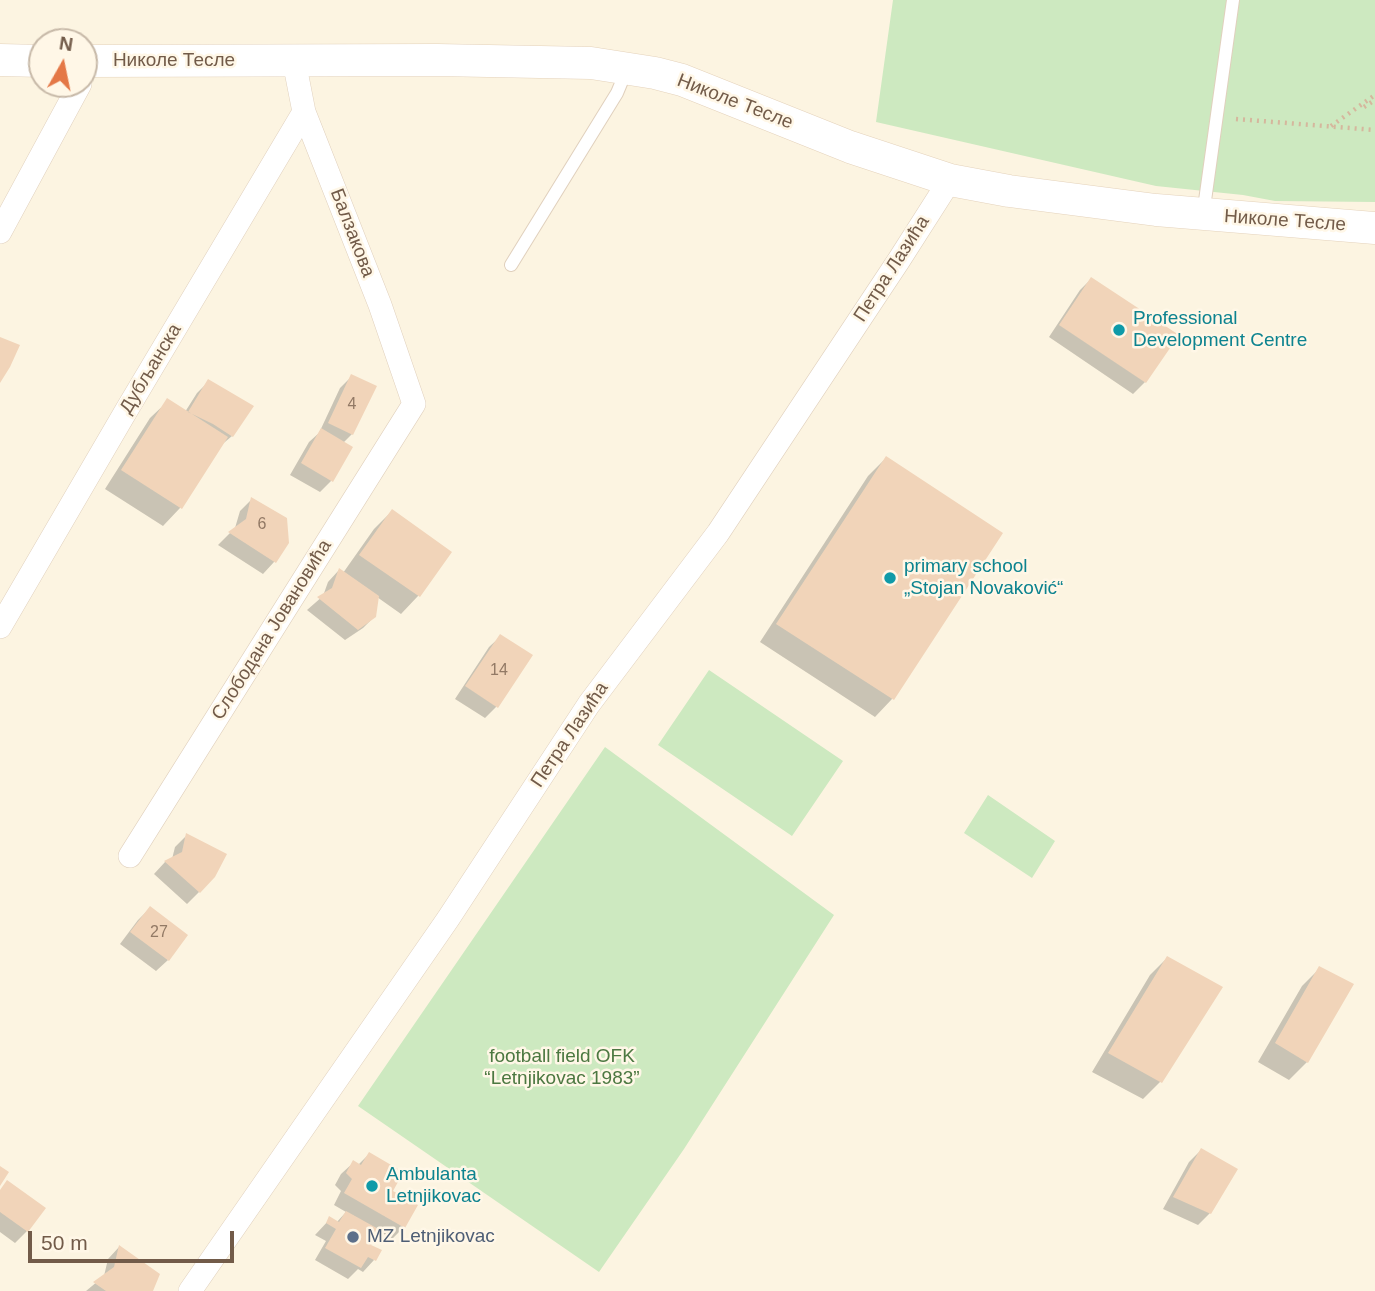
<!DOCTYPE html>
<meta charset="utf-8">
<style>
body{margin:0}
#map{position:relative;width:1375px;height:1291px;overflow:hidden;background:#fcf4e1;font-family:Helvetica,sans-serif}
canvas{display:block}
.north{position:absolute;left:28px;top:28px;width:70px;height:70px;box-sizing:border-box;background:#fff7e7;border:2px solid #c7b9a8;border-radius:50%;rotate:9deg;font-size:19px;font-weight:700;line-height:28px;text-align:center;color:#725b49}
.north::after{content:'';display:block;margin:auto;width:24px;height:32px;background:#e47847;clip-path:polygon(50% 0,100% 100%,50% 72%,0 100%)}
.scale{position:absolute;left:28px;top:1231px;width:206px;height:32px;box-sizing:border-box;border:4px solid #725b49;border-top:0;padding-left:9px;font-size:21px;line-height:24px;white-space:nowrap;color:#725b49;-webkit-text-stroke:5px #fff7e7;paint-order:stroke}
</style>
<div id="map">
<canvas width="1375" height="1291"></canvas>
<div class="north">N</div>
<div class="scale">50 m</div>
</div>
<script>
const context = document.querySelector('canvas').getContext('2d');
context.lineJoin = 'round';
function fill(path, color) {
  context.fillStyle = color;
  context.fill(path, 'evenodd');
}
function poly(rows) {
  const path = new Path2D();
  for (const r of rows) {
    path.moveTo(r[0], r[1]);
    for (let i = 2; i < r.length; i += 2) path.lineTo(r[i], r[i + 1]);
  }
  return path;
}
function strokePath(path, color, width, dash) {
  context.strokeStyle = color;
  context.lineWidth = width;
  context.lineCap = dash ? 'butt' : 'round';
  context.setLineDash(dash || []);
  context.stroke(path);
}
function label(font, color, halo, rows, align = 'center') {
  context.font = font + ' Helvetica,sans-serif';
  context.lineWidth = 5;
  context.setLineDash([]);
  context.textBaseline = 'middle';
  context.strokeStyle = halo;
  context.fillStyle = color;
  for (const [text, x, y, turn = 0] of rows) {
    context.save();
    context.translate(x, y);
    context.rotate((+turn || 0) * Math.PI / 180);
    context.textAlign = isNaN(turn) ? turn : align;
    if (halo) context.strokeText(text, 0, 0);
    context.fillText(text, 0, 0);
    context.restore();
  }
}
fill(poly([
 [893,0,1375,0,1375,202,1275,201,1243,195,1156,186,876,122],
 [709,670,843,761,792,836,658,745],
 [605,747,834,915,684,1149,599,1272,358,1106],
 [988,795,1055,841,1032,878,964,833]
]), '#cde9c0');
fill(poly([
 [1091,279,1145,382,1133,394,1049,337,1080,290],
 [352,376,352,434,343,443,332,480,320,492,290,475,309,442,319,433,340,388],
 [209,381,232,436,219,447,180,508,163,526,105,489,150,418,168,401,185,412,197,393],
 [886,458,892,699,875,717,760,642,868,476],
 [251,500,287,543,274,562,263,574,218,545,235,528,240,511],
 [392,511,450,552,418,596,401,614,377,597,375,616,363,628,345,640,307,610,323,596,328,582,339,570,343,573,374,529],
 [501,636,496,707,485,718,455,699,489,647],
 [187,835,199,892,187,904,154,874,165,862,172,859,175,847],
 [150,908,168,960,156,971,120,944,138,920],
 [1167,958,1161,1081,1143,1099,1092,1072,1150,975],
 [1320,968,1307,1062,1289,1080,1258,1062,1302,986],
 [1201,1150,1210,1213,1198,1225,1163,1209,1189,1162],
 [369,1154,390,1179,391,1192,404,1227,392,1239,379,1231,369,1245,374,1260,363,1272,358,1269,348,1279,315,1260,326,1241,315,1235,330,1219,336,1223,346,1212,334,1205,341,1191,335,1185,341,1174,353,1163,358,1165],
 [0,1190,27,1231,15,1243,0,1232],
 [119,1247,152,1291,86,1291,104,1276,108,1259]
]), '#0003');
fill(poly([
 [1091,277,1179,335,1146,383,1059,325],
 [0,337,20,345,10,367,0,383],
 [351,374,377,386,353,435,328,423],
 [208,379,254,406,233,437,213,424,188,412],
 [167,398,228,437,182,509,121,470],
 [321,428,353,447,333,482,301,463],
 [886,456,1003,533,894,700,776,624],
 [251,497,287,518,289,543,276,563,228,532,246,519],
 [392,509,452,552,420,597,359,555],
 [339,568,379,596,376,617,358,630,317,597,332,588],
 [500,634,533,655,498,708,465,686],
 [186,833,227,854,215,877,200,893,164,861,182,852],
 [150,906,188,935,169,961,130,932],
 [1167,956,1223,987,1162,1083,1108,1053],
 [1319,966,1354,984,1308,1063,1275,1043],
 [1201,1148,1238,1169,1211,1214,1173,1197],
 [369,1152,398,1169,392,1178,398,1182,393,1191,418,1205,405,1228,344,1193,352,1179,346,1173,353,1160,361,1165],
 [0,1166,9,1172,0,1186],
 [7,1180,46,1208,28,1232,0,1212,0,1190],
 [346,1211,380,1230,371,1245,382,1250,376,1261,368,1257,361,1268,325,1248,336,1229,326,1223,329,1216,339,1222],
 [119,1245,160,1274,153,1291,106,1291,93,1282,114,1267]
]), '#f1d4b9');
const lane = poly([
 [1203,215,1233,0],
 [511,265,617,93,622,81,624,68]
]);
const street = poly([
 [0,232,80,84],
 [0,627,126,411,304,112],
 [130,856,414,404,380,305,304,112,294,61],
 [190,1291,448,919,589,704,718,533,899,260,950,180]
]);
const secondary = poly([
 [0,60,42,61],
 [84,61,437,60,591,63,655,73,682,80,850,147,950,180,1009,191,1156,210,1375,228]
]);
strokePath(lane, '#e0d0bd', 14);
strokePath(street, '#e0d0bd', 24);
strokePath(secondary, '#e4d2bb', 33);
strokePath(poly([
 [1364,107,1375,100],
 [1236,119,1375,130],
 [1331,126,1375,95]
]), '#d5b79d', 4.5, [2, 5]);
strokePath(lane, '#fff', 12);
strokePath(street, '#fff', 23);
strokePath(secondary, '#fff', 32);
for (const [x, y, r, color] of [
 [1119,330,7,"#0f9aa8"],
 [890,578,7,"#0f9aa8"],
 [372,1186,7,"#0f9aa8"],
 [353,1237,7,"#5c6f8a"]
]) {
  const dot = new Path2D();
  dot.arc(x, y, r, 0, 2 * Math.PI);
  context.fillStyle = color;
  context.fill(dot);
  strokePath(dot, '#fff7e7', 2.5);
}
label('16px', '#927965', null, [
 ["4",352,405],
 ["6",262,525],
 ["14",499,671],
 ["27",159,933]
]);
label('19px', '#725b49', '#fff7e7', [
 ["Николе Тесле",174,61],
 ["Николе Тесле",735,102,21],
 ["Николе Тесле",1285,221,4],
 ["Балзакова",352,233,69],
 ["Петра Лазића",892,269,-57],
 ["Дубљанска",151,369,-59],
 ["Слободана Јовановића",272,630,-58],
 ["Петра Лазића",570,735,-56]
]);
label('19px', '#0d838f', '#fff7e7', [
 ["Professional",1133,319],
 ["Development Centre",1133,341],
 ["primary school",904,567],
 ["„Stojan Novaković“",904,589],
 ["Ambulanta",386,1175],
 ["Letnjikovac",386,1197]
], 'left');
label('19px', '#4c7841', '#fff7e7', [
 ["football field OFK",562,1057],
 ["“Letnjikovac 1983”",562,1079]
]);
label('19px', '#4e5e75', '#fff7e7', [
 ["MZ Letnjikovac",367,1237]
], 'left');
</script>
